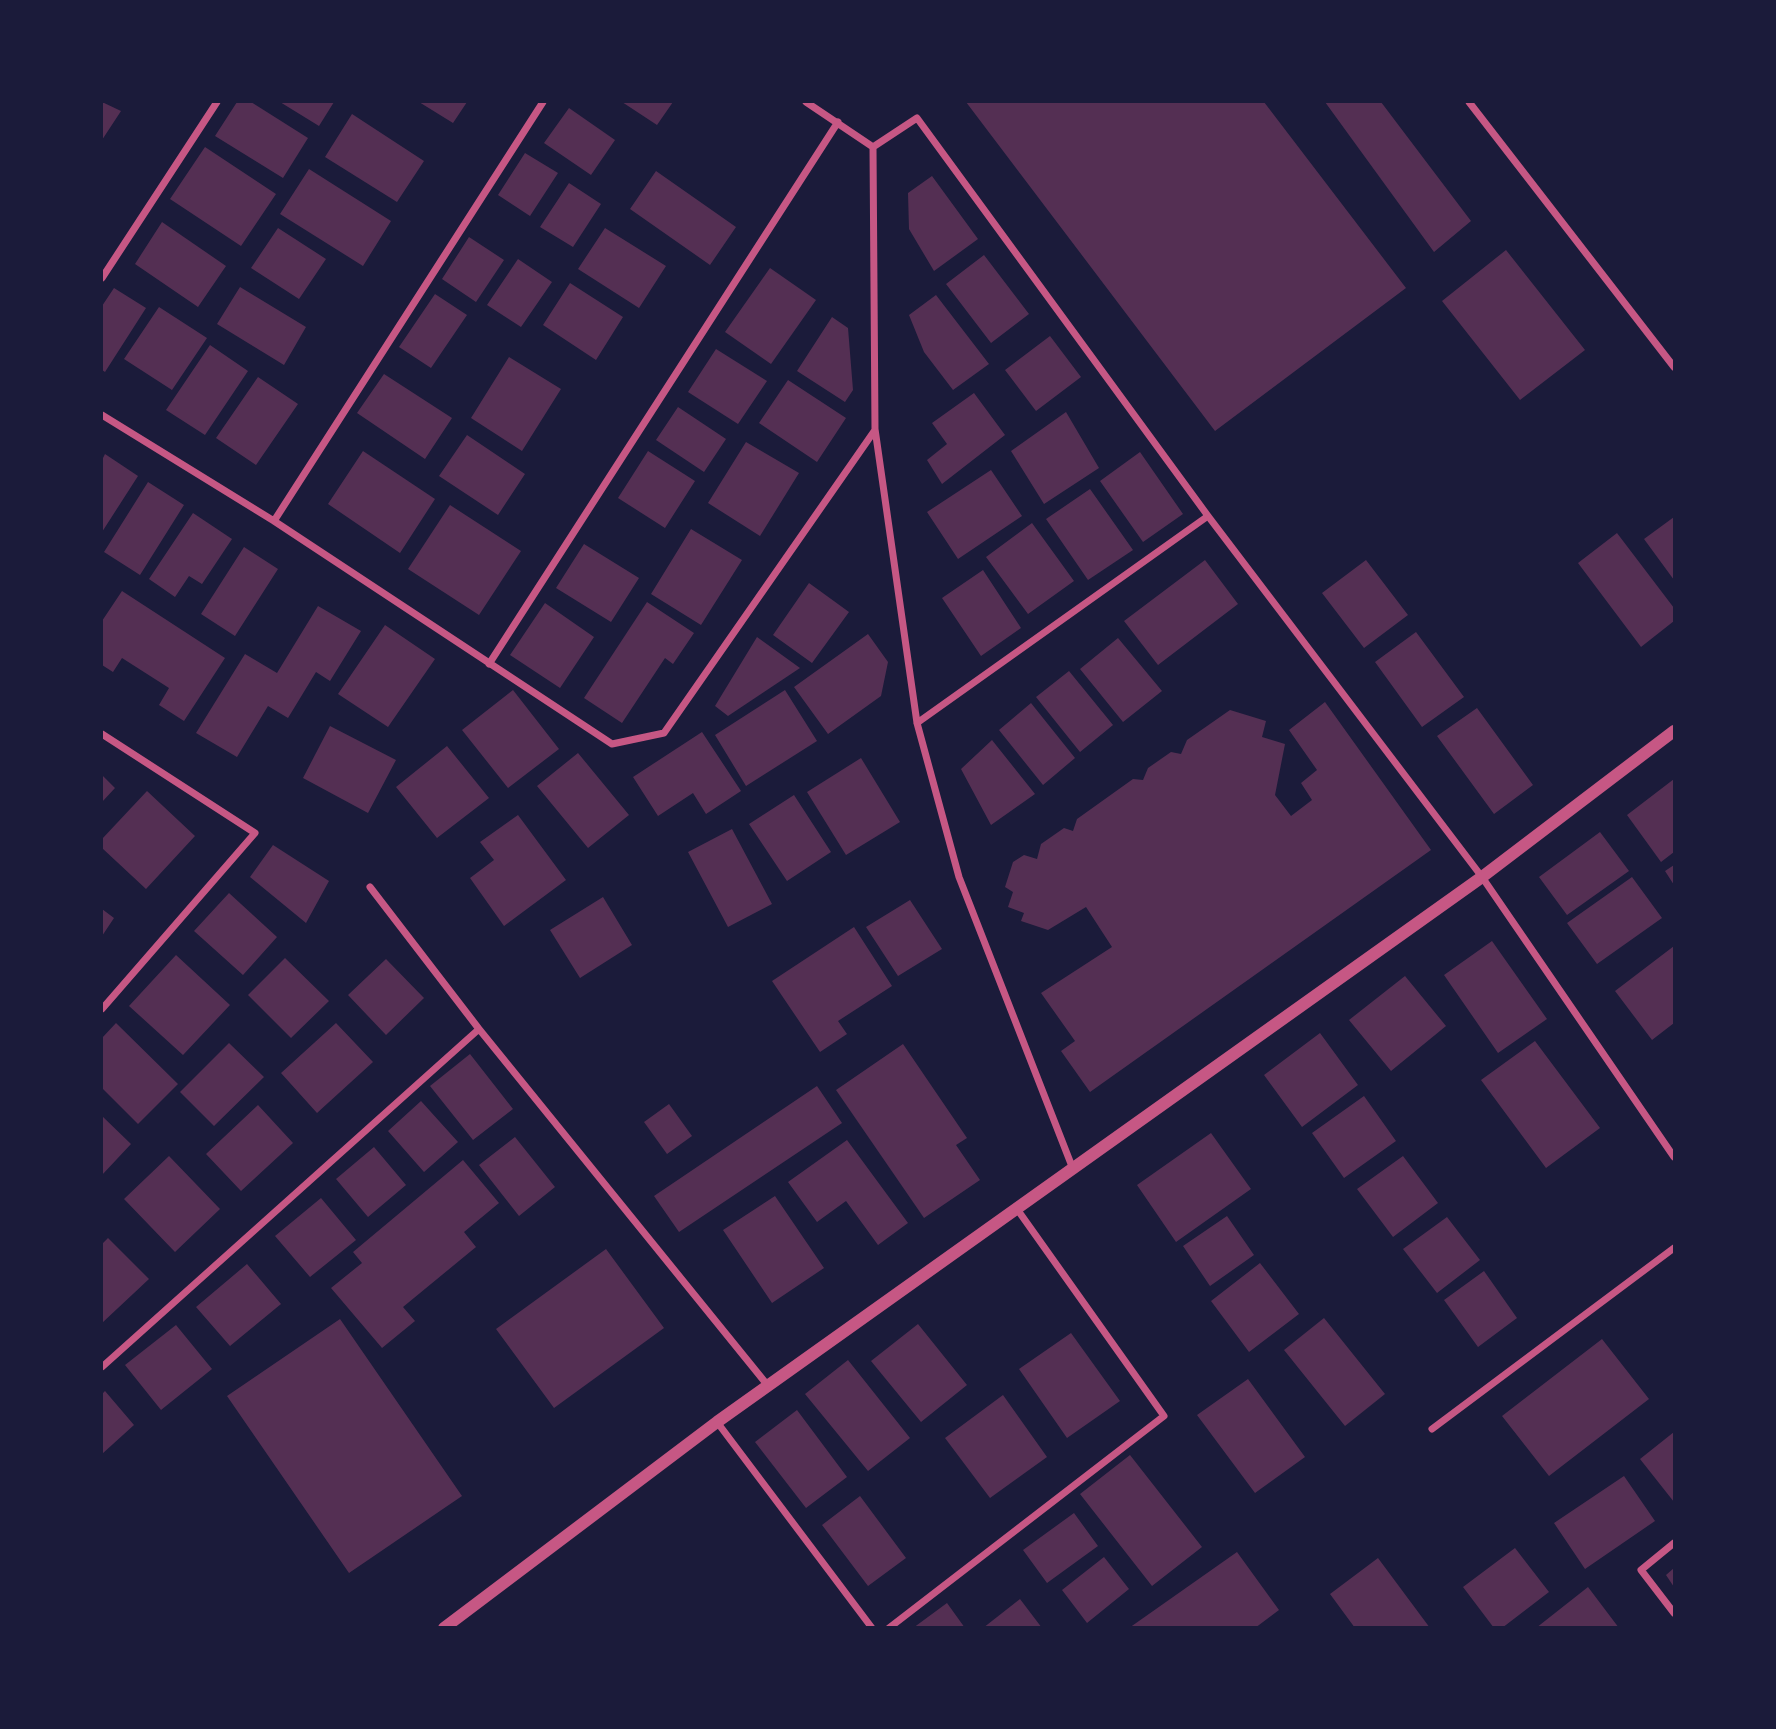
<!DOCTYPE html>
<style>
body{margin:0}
#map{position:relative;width:1776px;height:1729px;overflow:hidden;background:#1b1b3a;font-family:"Roboto Condensed",sans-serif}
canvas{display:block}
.frame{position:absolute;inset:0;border:103px solid #1b1b3a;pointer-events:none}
</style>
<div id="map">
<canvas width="1776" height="1729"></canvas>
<div class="frame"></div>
</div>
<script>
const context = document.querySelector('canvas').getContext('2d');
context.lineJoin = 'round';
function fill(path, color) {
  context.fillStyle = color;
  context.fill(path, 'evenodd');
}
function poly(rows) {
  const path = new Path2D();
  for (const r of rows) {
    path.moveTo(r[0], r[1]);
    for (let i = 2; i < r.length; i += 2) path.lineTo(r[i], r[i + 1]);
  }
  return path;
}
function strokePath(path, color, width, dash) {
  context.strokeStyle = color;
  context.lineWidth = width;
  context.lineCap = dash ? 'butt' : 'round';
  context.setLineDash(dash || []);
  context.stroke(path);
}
fill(poly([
 [102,102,121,111,102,140],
 [237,102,251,102,308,138,283,178,215,136],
 [280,102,334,102,319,126],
 [419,102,467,102,453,123],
 [622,102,673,102,657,125],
 [966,102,1264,102,1406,288,1215,431],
 [1325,102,1381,102,1471,221,1434,252],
 [569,108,615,140,591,175,544,143],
 [352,114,424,161,397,202,325,157],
 [205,147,276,194,241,246,170,199],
 [525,153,558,173,530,216,498,195],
 [309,169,391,221,363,266,280,214],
 [656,171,736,227,710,265,630,209],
 [932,176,978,239,934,271,909,229,908,193],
 [569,183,601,204,573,247,540,227],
 [162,222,226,266,198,307,135,264],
 [278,228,326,259,299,299,251,268],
 [605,228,666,266,639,308,578,269],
 [469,237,504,260,476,302,442,279],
 [1506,250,1585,350,1520,400,1442,301],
 [984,255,1029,314,991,343,946,284],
 [518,259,552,282,521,327,487,305],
 [770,268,816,300,771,364,725,332],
 [570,283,623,317,596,360,543,325],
 [240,287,306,327,284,365,217,324],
 [114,288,146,308,105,372,102,370,102,306],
 [435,294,467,315,431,368,399,347],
 [936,295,989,364,953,390,924,352,909,315],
 [159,307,207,338,172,390,124,359],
 [832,317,848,328,853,390,845,402,797,371],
 [1050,336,1081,377,1036,411,1005,370],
 [210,345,248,371,205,435,166,410],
 [716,349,767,381,738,424,688,392],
 [509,357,561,389,522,451,471,418],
 [384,374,452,418,425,459,357,413],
 [258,377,298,404,256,465,216,438],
 [788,380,846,418,817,462,759,423],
 [974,393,1005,435,942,484,927,460,947,444,932,423],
 [678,407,726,439,704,472,656,440],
 [1066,412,1099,468,1044,504,1011,451],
 [467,435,525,474,498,515,439,476],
 [746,442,799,473,760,536,708,503],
 [363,451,435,499,400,553,328,504],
 [648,451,695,481,665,528,618,498],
 [1140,452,1183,514,1143,542,1100,481],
 [105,454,138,476,102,532,102,460],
 [991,470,1022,516,958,559,927,512],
 [148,482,184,505,140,575,104,552],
 [1090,489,1133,550,1088,580,1046,519],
 [450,505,521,551,479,615,408,569],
 [193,513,232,539,202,584,189,576,175,597,149,579],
 [1674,517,1674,580,1644,539],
 [1032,523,1074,581,1028,614,986,557],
 [691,529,742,560,701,625,651,594],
 [1617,533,1674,608,1674,621,1641,647,1578,563],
 [584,544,639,578,611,622,556,588],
 [244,547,278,569,235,636,201,614],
 [1205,560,1238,604,1158,665,1124,621],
 [1366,560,1408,615,1364,648,1322,593],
 [983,570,1021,628,981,656,942,598],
 [809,583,849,612,812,663,773,635],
 [122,591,225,658,184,721,159,705,169,688,122,658,113,672,102,665,102,621],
 [647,602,694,633,673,664,665,658,622,723,584,698],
 [545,603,594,637,560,688,510,655],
 [318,606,361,631,330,681,316,672,288,718,268,706,237,757,196,733,245,654,277,673],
 [385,625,435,659,388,727,338,694],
 [1416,632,1464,697,1422,727,1375,662],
 [868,634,888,662,881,696,828,734,794,687],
 [757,637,800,668,728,716,715,706],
 [1118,638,1162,691,1123,722,1080,669],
 [1069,671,1113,725,1080,752,1036,697],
 [513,690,559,749,508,788,462,730],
 [785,690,817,741,746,786,715,735],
 [1325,702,1431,850,1090,1092,1061,1051,1075,1041,1041,993,1112,947,1086,907,1048,930,1021,921,1024,913,1008,907,1013,892,1005,887,1013,862,1024,855,1037,859,1041,844,1064,828,1073,831,1077,819,1133,779,1143,780,1148,768,1171,752,1181,754,1187,740,1230,710,1266,721,1262,737,1285,744,1275,795,1291,816,1312,800,1301,783,1317,770,1289,730],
 [1031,703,1075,758,1043,785,999,730],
 [1477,708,1533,785,1494,814,1437,736],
 [330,726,396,760,368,813,303,778],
 [702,732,741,791,706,814,693,793,658,816,633,777],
 [992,740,1035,794,991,825,961,769],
 [447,746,489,798,437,838,396,787],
 [578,753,629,815,588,848,537,786],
 [861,758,900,822,846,855,807,792],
 [102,775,115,788,102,802],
 [1674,779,1674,852,1661,862,1627,815],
 [147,791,195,836,146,889,102,848,102,839],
 [794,795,831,852,787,881,749,824],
 [518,815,566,880,504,926,470,878,494,860,480,842],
 [732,829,772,904,728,927,688,852],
 [1600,832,1629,871,1567,915,1539,877],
 [273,845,329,881,306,923,250,877],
 [1674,865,1674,885,1665,871],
 [1632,877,1662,918,1597,964,1567,923],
 [229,893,277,937,243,975,194,931],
 [603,897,632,945,580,978,550,930],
 [910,900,942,949,898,976,866,927],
 [102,909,114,918,102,936],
 [854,927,892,986,838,1021,847,1034,820,1052,772,981],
 [1492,941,1547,1019,1498,1053,1444,975],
 [1674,946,1674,1023,1652,1040,1615,991],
 [176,955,230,1005,183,1055,129,1006],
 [285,958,329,1001,291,1038,248,995],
 [386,959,424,998,386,1035,348,995],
 [1405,976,1446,1026,1391,1071,1349,1020],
 [116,1023,178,1084,138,1124,102,1088,102,1038],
 [336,1023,373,1062,317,1113,281,1073],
 [1320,1033,1358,1085,1302,1127,1264,1075],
 [1535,1041,1600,1128,1546,1168,1481,1080],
 [229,1043,264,1077,214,1126,180,1092],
 [903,1044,967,1138,956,1145,980,1180,924,1218,836,1090],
 [470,1054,513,1109,473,1140,430,1086],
 [817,1086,842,1123,679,1232,654,1196],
 [1364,1096,1396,1141,1344,1178,1312,1133],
 [421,1101,458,1142,424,1172,388,1131],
 [669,1104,692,1136,667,1154,644,1122],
 [258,1105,293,1143,241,1191,206,1154],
 [102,1116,131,1144,102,1175],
 [1211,1133,1251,1189,1176,1242,1137,1185],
 [515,1137,555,1187,519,1216,479,1165],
 [847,1140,908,1223,878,1245,846,1201,817,1222,788,1182],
 [374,1147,406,1185,368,1217,336,1179],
 [169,1156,220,1209,175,1252,124,1199],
 [1403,1156,1438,1203,1393,1237,1357,1189],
 [463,1160,499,1203,464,1232,476,1247,403,1307,415,1321,382,1348,331,1288,362,1263,353,1252],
 [775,1196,824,1268,772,1303,723,1230],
 [321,1198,356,1240,310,1277,275,1236],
 [1227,1216,1254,1255,1210,1286,1183,1246],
 [1447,1217,1480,1260,1437,1293,1403,1249],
 [108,1238,149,1279,102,1323,102,1244],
 [606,1249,664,1328,554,1408,496,1329],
 [1260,1263,1299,1314,1249,1352,1211,1301],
 [247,1264,281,1304,230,1346,196,1307],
 [1484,1271,1517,1318,1478,1347,1444,1300],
 [1324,1318,1385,1394,1345,1426,1284,1350],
 [340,1319,462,1496,349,1573,227,1396],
 [918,1324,967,1385,921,1422,871,1361],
 [176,1325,212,1369,161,1410,125,1365],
 [1071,1333,1120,1401,1067,1438,1019,1369],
 [1602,1339,1649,1399,1549,1476,1502,1416],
 [848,1360,910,1438,868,1471,805,1394],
 [1248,1379,1305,1457,1255,1493,1197,1415],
 [105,1391,134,1425,102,1454,102,1394],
 [1003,1395,1047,1457,990,1498,945,1438],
 [797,1410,847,1477,806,1508,755,1442],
 [1674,1432,1674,1502,1640,1459],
 [1130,1455,1202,1547,1152,1586,1080,1494],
 [1624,1476,1655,1521,1585,1569,1554,1523],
 [860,1496,906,1558,868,1586,822,1525],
 [1074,1513,1098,1546,1047,1583,1023,1550],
 [1515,1548,1549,1592,1502,1628,1494,1628,1463,1587],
 [1237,1552,1279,1610,1255,1628,1129,1628],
 [1104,1557,1129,1589,1087,1623,1062,1590],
 [1378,1558,1430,1628,1355,1628,1330,1594],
 [1674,1568,1674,1587,1666,1575],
 [1588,1587,1619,1628,1536,1628],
 [1020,1599,1042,1628,983,1628],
 [947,1603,965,1628,913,1628]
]), '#542f53');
strokePath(poly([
 [806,102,873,147,875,429,917,723,959,877,1073,1169],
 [1469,102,1674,367],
 [873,147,917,118,1208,516,1482,877,1674,1157],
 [102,278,217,102],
 [102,415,274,521,612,744,664,733,875,430],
 [274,521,543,102],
 [489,664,838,122],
 [917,723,1208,516],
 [102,734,255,833,102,1009],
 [370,887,479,1029,769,1387],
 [102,1367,479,1029],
 [717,1422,872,1628],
 [1432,1429,1674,1248],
 [1674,1543,1641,1570,1674,1613],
 [889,1628,1164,1416,1017,1209]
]), '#c65784', 7);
strokePath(poly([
 [444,1628,717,1422,1482,877,1674,731]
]), '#c65784', 12);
</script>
